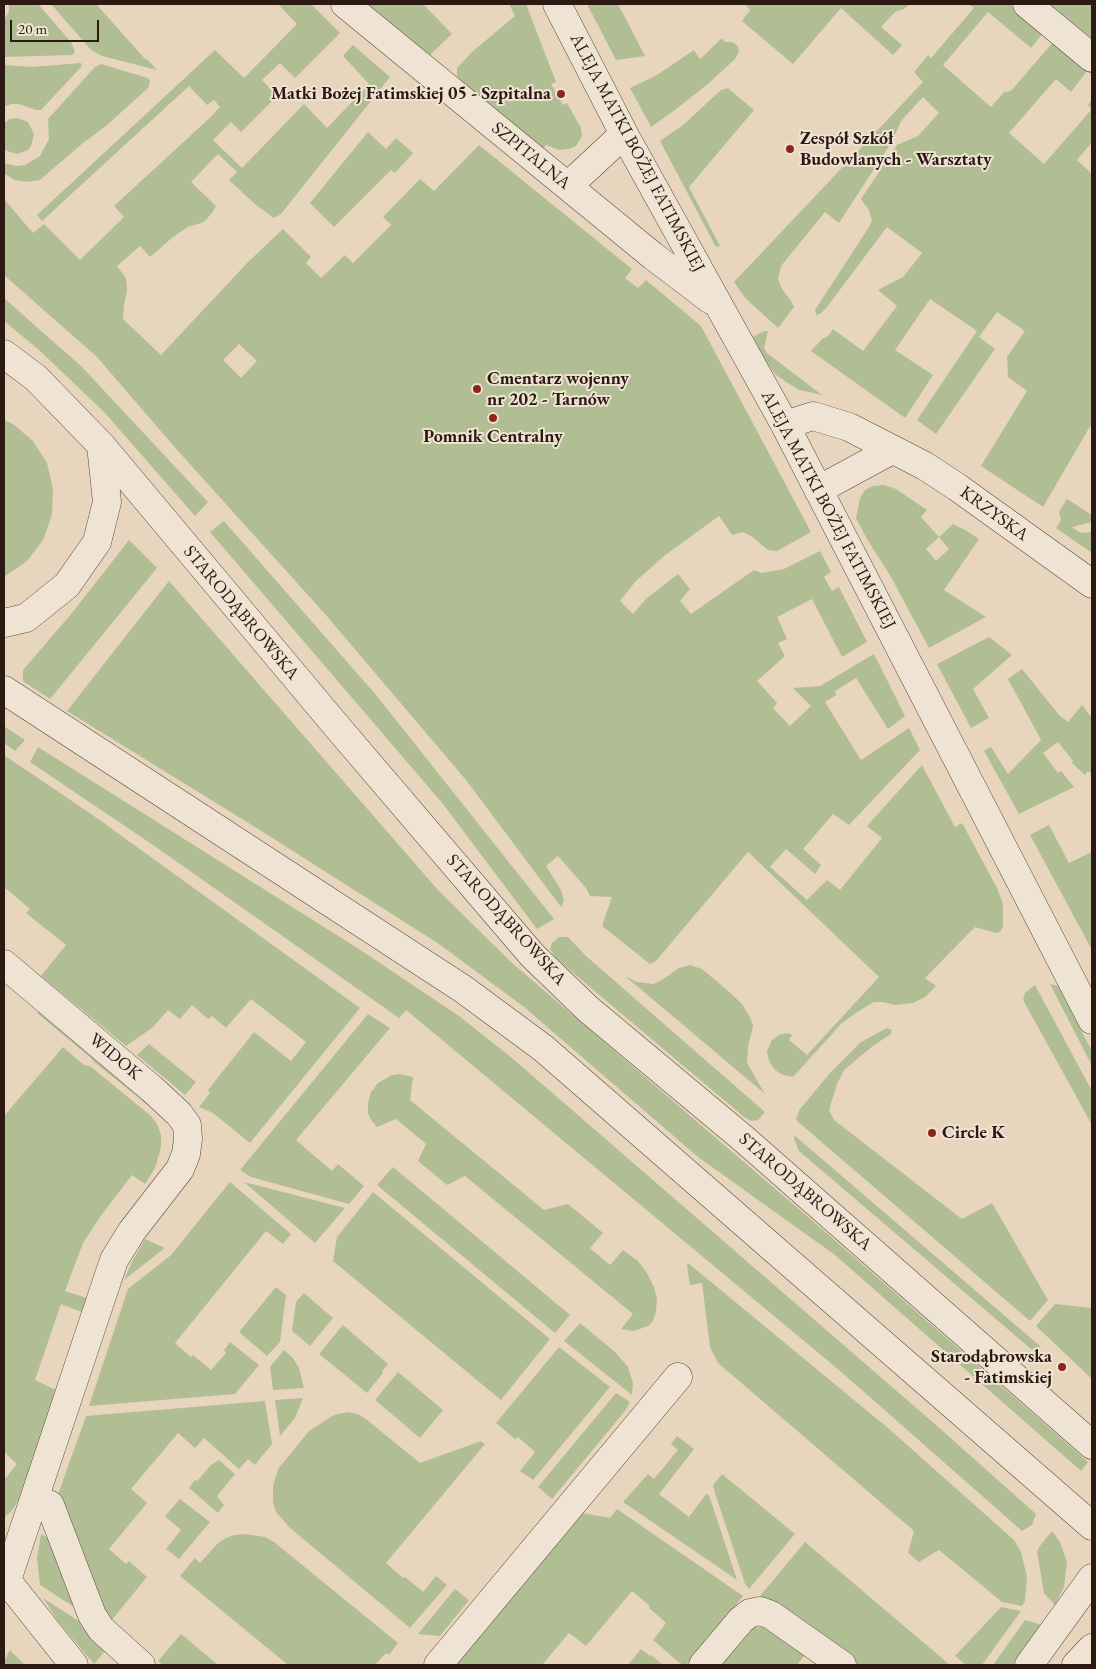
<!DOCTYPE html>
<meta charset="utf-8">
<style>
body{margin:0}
#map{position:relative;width:1096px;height:1669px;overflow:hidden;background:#e7d6bd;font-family:"EB Garamond",serif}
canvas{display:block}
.frame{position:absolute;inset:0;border:5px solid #2c1912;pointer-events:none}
.scale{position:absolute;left:10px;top:20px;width:89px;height:22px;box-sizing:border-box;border:2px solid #2c1912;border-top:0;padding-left:6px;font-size:15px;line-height:18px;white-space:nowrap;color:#2c1912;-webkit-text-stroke:4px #efe4d4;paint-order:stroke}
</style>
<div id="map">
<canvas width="1096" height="1669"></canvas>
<div class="frame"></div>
<div class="scale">20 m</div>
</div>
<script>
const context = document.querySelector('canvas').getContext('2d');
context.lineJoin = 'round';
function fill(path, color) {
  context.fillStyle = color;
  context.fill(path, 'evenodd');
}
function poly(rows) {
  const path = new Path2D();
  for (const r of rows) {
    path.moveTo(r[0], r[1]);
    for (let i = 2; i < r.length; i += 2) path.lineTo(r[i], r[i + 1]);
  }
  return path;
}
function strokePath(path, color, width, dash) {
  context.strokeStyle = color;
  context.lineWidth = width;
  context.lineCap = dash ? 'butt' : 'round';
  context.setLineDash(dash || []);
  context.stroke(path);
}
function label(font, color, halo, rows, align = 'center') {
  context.font = font + ' "EB Garamond",serif';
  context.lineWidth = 4;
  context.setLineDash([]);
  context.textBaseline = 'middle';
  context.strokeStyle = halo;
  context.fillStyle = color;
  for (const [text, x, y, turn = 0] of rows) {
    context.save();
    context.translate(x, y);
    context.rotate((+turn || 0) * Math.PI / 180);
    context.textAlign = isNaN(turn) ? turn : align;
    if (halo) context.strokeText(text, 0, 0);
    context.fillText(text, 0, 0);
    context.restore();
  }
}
fill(poly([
 [9,4,38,4,71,42,75,52,72,55,4,57,4,20,9,12],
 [51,4,96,4,146,60,147,59,157,70,102,56,91,50],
 [278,4,311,4,340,33,295,78,280,63,262,80,277,96,241,132,231,122,213,140,242,168,304,104,327,128,369,84,343,56,353,45,390,77,281,214,274,218,256,205,229,180,237,172,218,154,216,156,191,182,216,206,212,213,204,222,188,227,173,237,150,257,140,246,117,266,126,278,127,291,124,305,123,319,161,355,247,263,283,229,311,257,306,263,321,278,345,255,353,263,391,225,383,217,420,179,434,191,479,145,632,269,625,278,638,288,646,280,701,326,811,532,777,551,768,550,751,536,743,532,732,535,719,516,664,556,635,582,620,601,633,614,647,598,678,574,690,589,680,601,691,614,754,570,762,573,784,569,820,551,831,572,824,577,832,591,839,587,867,642,842,657,812,599,777,617,787,639,778,643,785,656,757,681,777,703,773,708,790,726,811,706,793,688,820,686,874,654,905,716,888,729,856,678,835,691,836,695,825,702,861,760,909,728,920,750,849,825,833,814,803,849,821,865,815,874,786,849,770,867,807,900,827,880,840,890,882,838,867,826,922,765,955,827,962,823,997,888,1003,904,1003,926,1000,932,996,933,975,927,925,978,936,986,925,997,913,1003,895,1005,883,1002,874,1002,857,1012,842,1023,793,1077,783,1075,775,1070,769,1061,767,1051,772,1040,779,1035,787,1033,792,1035,789,1040,807,1055,879,977,748,852,656,961,650,964,602,926,612,897,590,896,586,888,558,856,546,866,561,890,564,901,561,907,466,780,325,614,178,451,97,357,4,275,4,199,33,233,44,224,80,260,124,217,114,206,214,114,214,113,220,107,214,100,207,105,189,86,42,221,37,215,215,50,244,78,297,24],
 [239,344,257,361,241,378,223,360],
 [366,4,423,4,452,34,430,55],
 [509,4,526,4,556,82,551,84,563,105,567,103,581,128,582,136,576,146,569,149,559,150,546,145,542,150,464,84,457,76,457,68,472,52,515,16],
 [587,4,618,4,645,56,616,60],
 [745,4,910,4,904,9,895,12,881,27,902,45,893,55,841,8,793,64,742,21,750,10],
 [969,4,1010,4,1043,33,1031,48,988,12,943,65,991,107,1004,92,1011,91,1053,42,1087,71,1071,92,1056,79,1009,133,1044,164,1092,109,1088,105,1092,99,1092,142,1077,160,1092,174,1092,423,1043,507,981,466,1027,391,1008,377,1007,357,1025,331,997,312,979,337,995,349,936,434,917,420,977,331,930,299,895,350,933,375,905,418,811,351,822,339,828,336,833,329,863,351,897,306,878,290,903,277,922,253,887,227,827,307,820,314,816,315,815,310,869,227,872,220,869,210,861,199,897,145,918,136,939,113,923,97,901,121,891,143,839,223,825,212,781,266,778,279,782,289,791,301,794,307,778,328,745,298,734,282,923,82,914,72,928,55,931,58,974,8],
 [1046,4,1092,4,1092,40],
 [722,38,725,42,732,42,738,46,739,52,735,59,709,83,675,110,651,127,630,88,657,75,694,50,700,59],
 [81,63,82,66,41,110,36,110,19,104,11,104,4,107,4,65,31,67],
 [101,64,148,78,150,82,148,88,106,126,83,143,40,180,27,182,14,180,4,173,4,163,16,166,25,165,40,156,49,139,48,119,95,67],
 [728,88,754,110,689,187,720,246,716,247,660,141,683,125,721,90],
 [17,118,28,122,34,134,31,146,28,150,17,154,7,151,4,149,4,123,10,119],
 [368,132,386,149,396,138,413,153,395,173,391,170,334,227,310,203],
 [4,298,82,367,208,502,195,516,105,413,38,349,4,321],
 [764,331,768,331,764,348,767,353,822,395,800,390,786,382,775,374,765,360,753,337],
 [4,420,13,424,33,441,47,463,53,489,52,515,43,540,27,561,4,577],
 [884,485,896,489,927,510,921,517,939,537,953,524,965,530,979,539,944,590,986,617,929,648,891,577,867,539,856,518,860,498,865,490,873,486],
 [939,537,949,549,936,561,926,549],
 [1067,499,1092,515,1092,522,1072,527,1081,533,1092,532,1092,553,1056,528,1061,520,1059,512],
 [224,521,376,695,554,919,537,929,443,804,210,532],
 [129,540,157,568,50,699,23,681,23,670,72,613],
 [169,581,438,890,511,962,822,1229,1088,1462,1081,1471,835,1255,698,1157,524,1007,439,944,263,832,67,711],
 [989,637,1012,655,973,689,989,718,971,728,937,664],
 [1022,669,1059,715,1068,722,1082,705,1092,718,1092,774,1088,771,1085,775,1072,763,1073,761,1058,742,1043,753,1058,773,1061,771,1074,787,1019,814,984,751,991,747,1008,774,1041,740,1008,679],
 [4,726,25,740,15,751,4,743],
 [38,747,359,949,459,1016,512,1058,936,1425,1036,1514,1032,1525,1022,1531,839,1370,406,1010,399,1018,153,845,30,762],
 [4,755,94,816,360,1008,250,1143,213,1113,199,1107,210,1093,208,1090,254,1032,291,1061,306,1042,251,999,226,1028,212,1016,208,1019,192,1005,180,1019,168,1010,152,1028,126,1046,41,976,66,945,26,913,30,909,4,887],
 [1049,825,1069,863,1092,852,1092,950,1030,835],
 [559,937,568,937,586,956,765,1112,758,1120,751,1121,744,1117,597,993,556,958,550,949,552,943],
 [690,965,702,969,726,989,742,1004,750,1017,753,1026,748,1046,747,1063,765,1094,625,976,637,982,653,984,662,980,679,968],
 [1050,984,1058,986,1092,1051,1092,1066],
 [1035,985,1092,1091,1092,1125,1023,1000,1025,993],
 [41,1011,149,1100,160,1115,93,1061,91,1058,37,1013],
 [368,1014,390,1028,296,1140,332,1171,338,1164,364,1186,349,1204,251,1177,240,1170],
 [887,1028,892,1030,891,1034,874,1045,844,1070,837,1084,829,1110,834,1120,962,1219,992,1203,1048,1300,1030,1321,797,1121,796,1118,800,1109,830,1073,861,1042],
 [149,1044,196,1082,185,1095,137,1055],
 [63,1047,84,1065,90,1066,151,1116,157,1124,161,1135,161,1147,155,1168,145,1184,132,1175,100,1217,83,1243,65,1291,87,1298,82,1312,61,1304,35,1380,56,1390,19,1499,13,1509,4,1518,4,1480,17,1464,4,1452,4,1116],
 [400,1074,413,1077,410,1100,544,1210,568,1204,603,1233,590,1248,610,1265,623,1250,638,1261,647,1273,654,1287,657,1299,656,1312,653,1321,648,1326,634,1331,621,1329,633,1314,465,1176,447,1185,418,1161,426,1144,396,1119,377,1127,371,1120,368,1113,368,1103,371,1092,378,1083,392,1075],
 [794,1135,1040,1346,1038,1355,799,1151,794,1139],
 [393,1167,570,1315,555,1333,377,1185],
 [230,1182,291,1234,283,1244,266,1231,175,1343,191,1357,193,1355,211,1370,226,1353,224,1350,230,1342,259,1365,235,1394,89,1406,128,1289,171,1255],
 [244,1182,345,1208,315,1243],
 [373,1192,550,1339,501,1400,333,1261,337,1237],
 [145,1239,165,1248,124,1280,132,1262],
 [688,1263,888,1428,1014,1540,1021,1552,1027,1577,1025,1601,1022,1606,1002,1602,939,1550,919,1562,908,1553,914,1531,718,1363,710,1347,702,1283,690,1285,687,1266],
 [276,1287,286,1295,280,1342,267,1356,239,1332],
 [304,1293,333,1318,310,1346,292,1331,296,1302],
 [1055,1304,1092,1308,1092,1379,1036,1326],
 [580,1323,615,1352,628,1367,633,1383,632,1395,564,1341],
 [343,1325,388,1364,382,1371,383,1373,367,1393,319,1354],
 [559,1347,610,1387,533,1480,520,1471,535,1452,518,1437,515,1439,496,1423],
 [284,1350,293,1358,299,1368,304,1388,273,1390,270,1367],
 [398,1372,443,1410,420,1438,375,1400],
 [616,1393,630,1402,625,1411,552,1499,538,1487],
 [303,1398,295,1418,280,1436,275,1400],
 [265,1401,272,1444,255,1465,248,1459,239,1469,204,1438,195,1448,178,1433,131,1489,147,1503,109,1549,126,1564,129,1561,147,1577,110,1622,56,1500,86,1416],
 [347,1412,358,1414,366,1419,420,1463,481,1441,485,1444,386,1563,403,1578,405,1577,423,1592,436,1576,447,1585,410,1628,290,1528,276,1512,273,1502,273,1486,278,1469,309,1431,334,1415],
 [677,1436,694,1449,659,1494,689,1517,706,1494,709,1495,737,1580,623,1502,648,1474,654,1479,678,1450,671,1444],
 [219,1460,235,1474,217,1496,224,1505,218,1513,189,1488,195,1480,197,1481,211,1465],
 [722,1474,795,1534,749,1589,745,1584,715,1493,713,1485],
 [180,1499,210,1522,179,1559,166,1549,181,1530,165,1516],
 [617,1509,743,1596,686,1665,682,1665,653,1640,666,1623,649,1608,650,1606,632,1591,586,1646,569,1633,542,1665,451,1665,577,1512,610,1518],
 [1052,1531,1060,1542,1067,1562,1064,1587,1055,1605,1044,1593,1037,1552,1039,1547],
 [41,1534,54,1541,82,1612,40,1585,37,1558],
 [245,1534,265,1537,274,1542,398,1643,389,1655,386,1653,375,1665,288,1665,180,1576,195,1558,200,1563,216,1545,224,1539,234,1535],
 [805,1542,950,1665,859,1665,760,1596],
 [455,1589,469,1600,440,1636,418,1634],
 [43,1598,88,1627,109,1646,94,1664,58,1621],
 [1001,1607,1021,1611,982,1665,966,1665,955,1656],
 [1025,1620,1042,1625,1013,1665,993,1665],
 [747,1627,774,1628,808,1651,797,1665,767,1665,765,1664,764,1665,716,1665],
 [181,1634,216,1663,215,1665,163,1665,158,1661],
 [641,1649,650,1656,651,1655,663,1665,628,1665],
 [10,1650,25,1665,4,1665,4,1661]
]), '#b1be94');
const minor = poly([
 [345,4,653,256,711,300],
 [557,4,624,134,785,425,1092,1020],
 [1027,4,1092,58],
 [568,186,624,134],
 [4,354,36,378,101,445,339,729,532,955,588,1009,745,1140,1092,1445],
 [785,425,813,416,849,427,925,466,957,487,1092,584],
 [818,490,892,450],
 [4,623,26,618,67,585,97,542,107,502,101,445],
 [4,690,463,989,543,1048,1092,1526],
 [4,964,152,1089,179,1114,187,1125,188,1139,186,1154,180,1169,132,1231,114,1260,7,1580],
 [35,1498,50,1505,92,1615,101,1629,141,1665],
 [4,1577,74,1665],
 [438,1665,678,1377],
 [703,1665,741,1620,750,1613,760,1611,771,1615,842,1665],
 [1029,1665,1092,1578],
 [1076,1665,1092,1648]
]);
strokePath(minor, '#5b483d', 29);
strokePath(minor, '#efe4d4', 28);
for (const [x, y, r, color] of [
 [561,94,5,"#8f2418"],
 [790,149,5,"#8f2418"],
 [477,389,5,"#8f2418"],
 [493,418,5,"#8f2418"],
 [932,1133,5,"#8f2418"],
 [1062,1367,5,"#8f2418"]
]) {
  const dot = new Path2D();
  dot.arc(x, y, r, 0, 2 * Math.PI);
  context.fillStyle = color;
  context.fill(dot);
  strokePath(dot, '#efe4d4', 2);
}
label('bold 18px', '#2c1912', '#efe4d4', [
 ["Matki Bożej Fatimskiej 05 - Szpitalna",551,94,"right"],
 ["Zespół Szkół",800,139],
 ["Budowlanych - Warsztaty",800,160],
 ["Cmentarz wojenny",487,379],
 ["nr 202 - Tarnów",487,400],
 ["Pomnik Centralny",493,437,"center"],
 ["Circle K",942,1133],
 ["Starodąbrowska",1052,1357,"right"],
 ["- Fatimskiej",1052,1378,"right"]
], 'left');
label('18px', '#2c1912', '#efe4d4', [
 ["ALEJA MATKI BOŻEJ FATIMSKIEJ",637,153,62],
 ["SZPITALNA",531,156,39],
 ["ALEJA MATKI BOŻEJ FATIMSKIEJ",828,510,62],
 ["KRZYSKA",994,514,36],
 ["STARODĄBROWSKA",241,613,50],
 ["STARODĄBROWSKA",506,920,48],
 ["WIDOK",115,1057,40],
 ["STARODĄBROWSKA",805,1192,41]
]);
</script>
